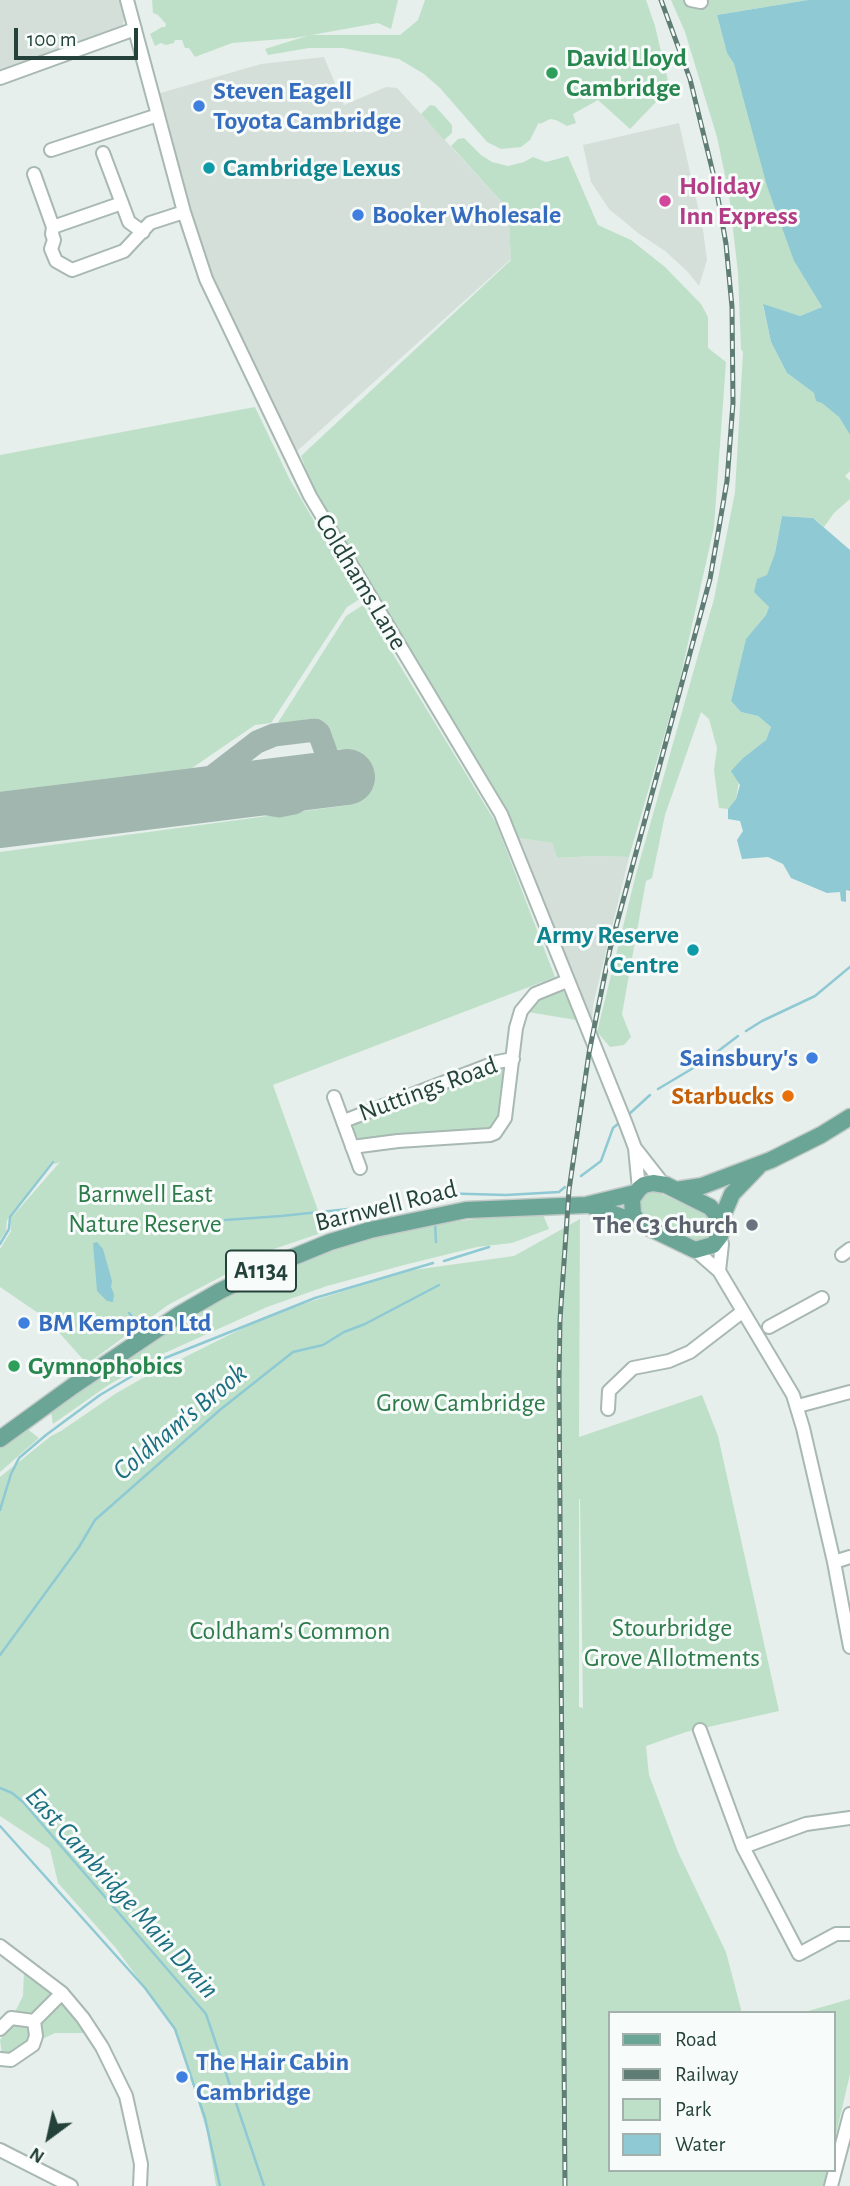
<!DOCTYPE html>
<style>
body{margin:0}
#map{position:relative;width:850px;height:2186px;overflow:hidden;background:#e6efeb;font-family:"Alegreya Sans",sans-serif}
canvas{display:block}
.legend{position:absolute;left:608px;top:2011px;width:228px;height:161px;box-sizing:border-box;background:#f7fbf9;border:2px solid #a3b1ad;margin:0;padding:9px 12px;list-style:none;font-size:21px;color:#24423a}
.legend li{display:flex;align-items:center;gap:14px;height:35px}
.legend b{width:35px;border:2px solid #a3b1ad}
.north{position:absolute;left:14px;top:2102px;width:70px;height:70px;-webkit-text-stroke:5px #f7fbf9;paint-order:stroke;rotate:213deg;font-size:19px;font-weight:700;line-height:28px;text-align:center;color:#24423a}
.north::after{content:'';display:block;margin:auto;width:24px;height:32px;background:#24423a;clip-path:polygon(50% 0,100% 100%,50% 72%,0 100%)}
.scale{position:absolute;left:14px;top:28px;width:124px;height:32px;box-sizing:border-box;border:4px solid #24423a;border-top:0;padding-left:9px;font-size:21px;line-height:24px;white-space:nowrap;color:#24423a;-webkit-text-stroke:5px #f7fbf9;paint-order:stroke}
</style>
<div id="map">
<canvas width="850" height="2186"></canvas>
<ul class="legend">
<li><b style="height:9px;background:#6aa596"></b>Road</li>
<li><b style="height:9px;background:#5f7d75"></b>Railway</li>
<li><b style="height:19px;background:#bfe0c8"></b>Park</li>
<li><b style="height:19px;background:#8ec9d4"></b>Water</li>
</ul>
<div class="north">N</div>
<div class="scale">100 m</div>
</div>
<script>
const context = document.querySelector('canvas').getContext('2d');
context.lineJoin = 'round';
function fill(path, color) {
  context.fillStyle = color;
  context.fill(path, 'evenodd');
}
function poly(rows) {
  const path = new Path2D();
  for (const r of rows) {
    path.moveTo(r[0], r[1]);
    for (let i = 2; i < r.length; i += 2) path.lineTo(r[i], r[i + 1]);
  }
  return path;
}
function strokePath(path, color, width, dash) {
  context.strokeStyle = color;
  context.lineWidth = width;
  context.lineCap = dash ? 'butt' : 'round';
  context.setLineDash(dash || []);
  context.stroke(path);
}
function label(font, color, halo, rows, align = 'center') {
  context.font = font + ' "Alegreya Sans",sans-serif';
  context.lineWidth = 6;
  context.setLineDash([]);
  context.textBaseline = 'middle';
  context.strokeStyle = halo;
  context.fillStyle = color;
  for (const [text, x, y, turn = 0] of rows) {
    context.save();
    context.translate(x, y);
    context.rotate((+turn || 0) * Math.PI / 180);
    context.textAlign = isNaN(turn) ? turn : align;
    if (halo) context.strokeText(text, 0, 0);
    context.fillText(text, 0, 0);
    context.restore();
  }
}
fill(poly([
 [0,0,121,0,125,16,122,27,0,73],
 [324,57,344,105,386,87,397,88,508,209,511,259,296,452,213,289,157,94,261,64],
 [679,123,703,230,707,260,699,286,688,272,665,251,638,233,609,209,591,182,583,145],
 [519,838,552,843,557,858,596,856,629,857,593,1005,591,1032,580,992]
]), '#d4dfda');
fill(poly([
 [152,0,398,0,391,29,378,23,295,38,232,43,195,57,189,48,185,48,182,40,175,40,174,43,166,45,161,43,155,46,150,34,162,27,165,27,166,24,158,15,153,13],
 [425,0,646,0,655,26,668,81,661,87,663,90,656,102,630,129,598,100,573,114,576,123,567,126,556,120,550,119,540,124,539,122,530,140,521,147,501,149,487,142,440,88,424,74,399,59,343,48,309,48,268,55,265,49,310,35,400,35,418,20],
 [671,0,808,0,717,15,727,53,734,64,794,261,822,307,800,316,763,305,771,342,787,373,814,393,839,417,850,435,850,471,845,476,850,481,850,499,834,513,824,527,813,518,782,516,775,553,767,576,757,579,755,592,769,607,766,615,746,640,731,701,741,712,758,716,771,727,766,740,743,758,736,799,728,809,719,808,714,770,717,748,709,719,701,712,665,815,652,878,646,881,622,1014,631,1037,624,1045,610,1047,597,1032,636,874,714,599,735,492,743,352,741,349,738,273,729,194,717,137,685,32],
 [430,105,435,106,452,125,452,133,444,140,421,114],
 [464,138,481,155,492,162,508,166,524,162,533,157,546,162,568,156,598,225,631,240,665,267,701,304,708,317,708,348,726,362,714,527,678,688,629,857,596,856,557,858,552,843,519,838,489,780,345,551,312,486,301,456,511,260,508,209,451,146,458,139],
 [255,407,290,480,360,599,347,607,271,723,255,725,192,768,0,792,0,455],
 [363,605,496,823,555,977,273,1085,320,1216,327,1231,271,1250,168,1305,87,1364,47,1319,0,1287,0,1249,11,1231,11,1218,60,1162,55,1164,52,1161,7,1220,6,1231,0,1240,0,852,349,805,342,749,333,750,317,718,277,724,346,616],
 [555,989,563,991,570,1002,576,1020,528,1012,533,1000],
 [503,1065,507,1069,502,1120,490,1132,362,1141,357,1137,353,1131,354,1124,358,1119],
 [655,1191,706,1214,714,1223,714,1228,710,1237,697,1242,643,1216,641,1211,641,1200,646,1193],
 [542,1212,549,1229,512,1243,477,1247,404,1265,327,1286,267,1307,158,1356,107,1386,53,1424,50,1405,173,1324,260,1276,352,1241,441,1223],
 [580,1219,579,1437,702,1395,718,1436,779,1711,686,1732,646,1746,649,1775,678,1852,726,1952,742,2013,610,2013,610,2170,829,2170,825,2186,216,2186,207,2132,177,2032,115,1947,58,1883,50,1849,0,1816,0,1477,51,1436,61,1431,115,1394,141,1379,269,1315,406,1271,514,1256],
 [579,1499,580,1499,583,1708,579,1707],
 [25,1427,39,1438,0,1472,0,1446],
 [24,1970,55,1994,33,2017,14,2014,23,1996],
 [850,1999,850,2074,834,2143,834,2013,801,2013],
 [61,2000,89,2033,55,2033,40,2040,39,2022],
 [14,2022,31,2024,32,2041,9,2057,2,2053,0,2040]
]), '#bfe0c8');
fill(poly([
 [808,0,850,0,850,435,839,417,822,403,816,401,814,393,787,373,771,342,763,304,800,316,822,307,794,261,767,186,734,64,727,53,717,15],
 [782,516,813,518,850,550,850,891,846,890,846,902,841,901,840,892,827,893,791,878,783,864,768,857,742,859,737,840,743,831,740,821,728,819,728,809,736,799,740,785,731,771,743,758,766,740,771,727,758,716,741,712,731,701,746,639,766,615,769,607,754,592,757,579,767,575,775,553],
 [97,1242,103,1249,112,1281,111,1287,114,1294,113,1302,107,1301,97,1291,93,1243]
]), '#8ec9d4');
strokePath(poly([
 [746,1031,762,1021,815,996,850,967],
 [658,1089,705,1061,738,1036],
 [627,1116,650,1095],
 [581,1176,601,1161,613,1128,619,1123],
 [434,1193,506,1195,559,1192,565,1187],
 [225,1220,281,1216,368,1207],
 [435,1223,436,1242],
 [0,1244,9,1229,10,1217,53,1162],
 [444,1261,489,1247],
 [129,1313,139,1324],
 [0,1510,11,1474,19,1458,46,1435,100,1395,139,1372,165,1358,315,1298,433,1263],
 [0,1655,79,1547,95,1520,221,1409,293,1352,323,1345,344,1332,365,1324,439,1285],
 [0,1788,12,1793,23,1802,206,2014,264,2186],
 [0,1826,145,1988,175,2029,205,2118,220,2186]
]), '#8ec9d4', 2.5);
strokePath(poly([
 [179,798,192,792,257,742,274,735,315,730,319,733,327,755,326,767,320,783,305,797,294,803,279,806,267,804,238,793,222,792]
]), '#a2b6b0', 23);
strokePath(poly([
 [0,820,347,777]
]), '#a2b6b0', 56);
const minor = poly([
 [127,0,184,212,206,279,310,496,501,814,626,1124,635,1148,639,1189],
 [691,0,701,2],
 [0,78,135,29],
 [51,150,158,115],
 [103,153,129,222,143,232],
 [34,174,53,227,122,203],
 [53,227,52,234,54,240,51,249,56,261,72,270,124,251,150,223,184,212],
 [334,1097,360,1168],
 [344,1121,497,1062,513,1059],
 [352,1147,398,1141,490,1135,495,1133,505,1118,516,1028,521,1011,535,994,567,981],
 [635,1148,664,1185],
 [695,1250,719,1271,793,1395,803,1428,834,1562,850,1647],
 [842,1255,850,1249],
 [719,1271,722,1244,720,1236],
 [769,1327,822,1298],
 [798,1406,850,1392],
 [608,1409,609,1391,633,1368,669,1361,690,1352,742,1312],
 [834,1562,850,1557],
 [700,1730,743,1847,799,1954,836,1934,850,1934],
 [743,1847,806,1824,850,1818],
 [0,1946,62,1993,83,2018,102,2047,126,2096,141,2164,140,2186],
 [34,2021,62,1993],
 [0,2029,11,2018,34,2021],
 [0,2059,11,2060,33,2045,36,2036,34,2021],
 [0,2150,71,2186],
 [831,2186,850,2114]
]);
const major = poly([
 [676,1190,702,1186,771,1160,821,1135,850,1117],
 [589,1205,639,1223,695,1250,713,1245,720,1236,722,1228,721,1220,710,1207,666,1185,653,1183,644,1185,639,1189,632,1199,633,1214,639,1223],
 [721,1220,732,1194,758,1167],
 [0,1439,73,1386,180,1314,220,1291,269,1267,330,1242,370,1230,466,1210,586,1205,635,1193]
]);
strokePath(minor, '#a8b8b2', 16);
strokePath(major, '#c2cac8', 19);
strokePath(minor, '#fff', 12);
strokePath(major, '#6aa596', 16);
const rail = poly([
 [565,2186,559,1380,560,1320,569,1190,589,1053,610,949,710,579,727,481,733,403,732,307,726,244,715,181,690,79,661,0]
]);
strokePath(rail, '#5f7d75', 5);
strokePath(rail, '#f7fbf9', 2.5, [8]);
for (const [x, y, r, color] of [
 [552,73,7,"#2e9e5b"],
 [199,106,7,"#3f7fe0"],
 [209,168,7,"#0f9aa8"],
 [665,201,7,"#d1479c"],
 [358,215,7,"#3f7fe0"],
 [693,950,7,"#0f9aa8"],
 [812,1058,7,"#3f7fe0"],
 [788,1096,7,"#e8710a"],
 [752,1225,7,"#6b7280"],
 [24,1323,7,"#3f7fe0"],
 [14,1366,7,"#2e9e5b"],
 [182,2077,7,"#3f7fe0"]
]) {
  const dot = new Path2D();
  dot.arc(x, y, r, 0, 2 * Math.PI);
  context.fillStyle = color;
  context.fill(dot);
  strokePath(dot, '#f7fbf9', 2.5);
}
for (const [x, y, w] of [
 [261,1271,70]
]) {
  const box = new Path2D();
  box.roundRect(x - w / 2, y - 20.5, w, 41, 5);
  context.fillStyle = '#f7fbf9';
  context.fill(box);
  strokePath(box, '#24423a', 2);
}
label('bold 24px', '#24423a', null, [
 ["A1134",261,1271]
]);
label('bold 26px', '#27864d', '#f7fbf9', [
 ["David Lloyd",566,58],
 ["Cambridge",566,88],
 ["Gymnophobics",28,1366]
], 'left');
label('bold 26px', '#366cbe', '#f7fbf9', [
 ["Steven Eagell",213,91],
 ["Toyota Cambridge",213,121],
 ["Booker Wholesale",372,215],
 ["Sainsbury's",798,1058,"right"],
 ["BM Kempton Ltd",38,1323],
 ["The Hair Cabin",196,2062],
 ["Cambridge",196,2092]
], 'left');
label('bold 26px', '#0d838f', '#f7fbf9', [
 ["Cambridge Lexus",223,168],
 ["Army Reserve",679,935,"right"],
 ["Centre",679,965,"right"]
], 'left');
label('bold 26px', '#b23c85', '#f7fbf9', [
 ["Holiday",679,186],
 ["Inn Express",679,216]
], 'left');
label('26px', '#24423a', '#f7fbf9', [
 ["Coldhams Lane",361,582,59],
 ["Nuttings Road",428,1089,-20],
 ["Barnwell Road",386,1206,-14]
]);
label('bold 26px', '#c56008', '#f7fbf9', [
 ["Starbucks",774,1096]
], 'right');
label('26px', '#2d7a4b', '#f7fbf9', [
 ["Barnwell East",145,1194],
 ["Nature Reserve",145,1224],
 ["Grow Cambridge",461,1403],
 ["Stourbridge",672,1628],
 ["Grove Allotments",672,1658],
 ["Coldham's Common",290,1631]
]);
label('bold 26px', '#5b616d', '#f7fbf9', [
 ["The C3 Church",738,1225]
], 'right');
label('italic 28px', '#1c6f80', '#f7fbf9', [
 ["Coldham's Brook",180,1422,-40],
 ["East Cambridge Main Drain",122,1893,48]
]);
</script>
